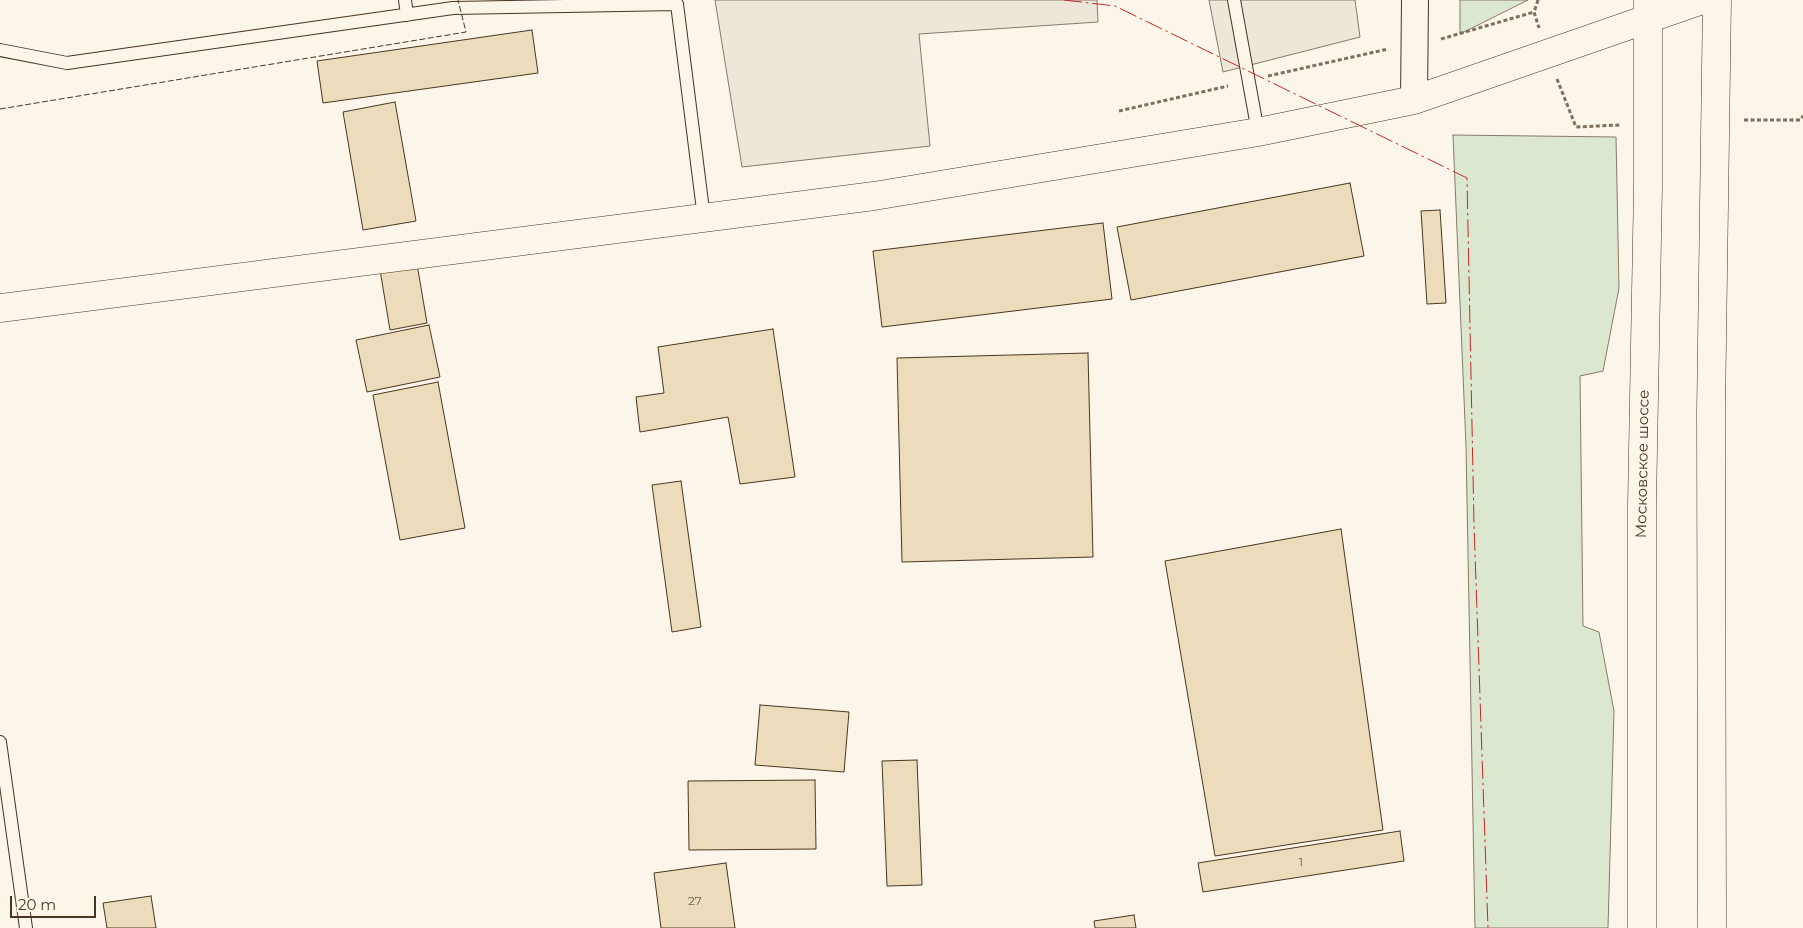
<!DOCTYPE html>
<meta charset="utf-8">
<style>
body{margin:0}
#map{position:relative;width:1803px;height:928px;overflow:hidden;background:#fbf6e9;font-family:Montserrat,sans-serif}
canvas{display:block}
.scale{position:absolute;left:10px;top:896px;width:86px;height:22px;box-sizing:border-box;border:2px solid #4a3520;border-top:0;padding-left:6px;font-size:15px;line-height:18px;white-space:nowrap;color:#4a3520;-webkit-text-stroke:4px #fbf6e9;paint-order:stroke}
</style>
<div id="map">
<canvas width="1803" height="928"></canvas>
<div class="scale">20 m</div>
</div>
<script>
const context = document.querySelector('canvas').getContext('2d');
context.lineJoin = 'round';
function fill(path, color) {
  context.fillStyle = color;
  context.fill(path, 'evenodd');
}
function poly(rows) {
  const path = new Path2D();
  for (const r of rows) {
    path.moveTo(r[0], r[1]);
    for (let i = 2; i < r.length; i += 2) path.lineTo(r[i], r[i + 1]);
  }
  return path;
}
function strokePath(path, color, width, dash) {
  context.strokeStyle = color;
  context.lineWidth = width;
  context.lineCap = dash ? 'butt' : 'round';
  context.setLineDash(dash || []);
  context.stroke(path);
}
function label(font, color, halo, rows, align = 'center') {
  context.font = font + ' Montserrat,sans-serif';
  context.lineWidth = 4;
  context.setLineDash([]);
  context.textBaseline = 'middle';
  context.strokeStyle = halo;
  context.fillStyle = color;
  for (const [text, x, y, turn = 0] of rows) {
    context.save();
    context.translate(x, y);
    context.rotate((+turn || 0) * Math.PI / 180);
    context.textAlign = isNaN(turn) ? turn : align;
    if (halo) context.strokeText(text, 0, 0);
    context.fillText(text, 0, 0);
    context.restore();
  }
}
const green = poly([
 [1460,0,1528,0,1460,34,1460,0],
 [1453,135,1616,137,1619,288,1603,371,1580,376,1583,626,1599,632,1614,711,1608,928,1475,928,1466,446,1453,135]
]);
fill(green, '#dce7d0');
strokePath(green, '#887966', 1);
const parking = poly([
 [715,0,1097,0,1098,22,919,34,930,146,742,167,715,0],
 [1209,0,1355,0,1360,37,1223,72,1209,0]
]);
fill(parking, '#ede7d9');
strokePath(parking, '#887966', 1);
const building = poly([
 [532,30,538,73,323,103,317,61,532,30],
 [395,102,416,221,363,230,343,112,395,102],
 [1350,183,1364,256,1131,300,1117,227,1350,183],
 [1440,210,1446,303,1427,304,1421,211,1440,210],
 [1103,223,1112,299,882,327,873,251,1103,223],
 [417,264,427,323,390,330,380,270,417,264],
 [429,325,440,377,367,392,356,340,429,325],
 [773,329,795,477,740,484,728,417,640,432,636,397,664,393,658,347,773,329],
 [1088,353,1093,557,902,562,897,358,1088,353],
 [438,382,465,528,400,540,373,395,438,382],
 [681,481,701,627,672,632,652,485,681,481],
 [1341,529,1383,830,1215,856,1165,561,1341,529],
 [760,705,849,712,844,772,755,765,760,705],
 [917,760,922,885,887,886,882,761,917,760],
 [815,780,816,849,689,850,688,781,815,780],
 [1400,831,1404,861,1203,892,1198,863,1400,831],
 [726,863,735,928,661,928,654,873,726,863],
 [151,896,156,928,107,928,103,903,151,896],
 [1134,915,1136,928,1095,928,1094,921,1134,915]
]);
fill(building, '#ecdcbc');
strokePath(building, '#4a3520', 1);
const service = poly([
 [405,0,407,15],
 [1234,0,1258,132],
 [0,50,67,63,453,8,677,4,704,218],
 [0,742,26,928]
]);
const minor = poly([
 [1414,100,1415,0]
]);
const tertiary = poly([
 [0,308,874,196,1258,132,1414,100,1702,0]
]);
const primary = poly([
 [1642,928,1642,504,1648,186,1648,0],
 [1712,928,1711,411,1717,0]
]);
strokePath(service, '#4a3520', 14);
strokePath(minor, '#4a3520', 28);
strokePath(tertiary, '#4a3520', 29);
strokePath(primary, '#4a3520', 29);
strokePath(poly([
 [1538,0,1534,12,1539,28],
 [1441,39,1534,12],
 [1268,76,1388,49],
 [1557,79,1576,127,1620,125],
 [1119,111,1228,86],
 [1744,120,1800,120,1803,116]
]), '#7f6f5c', 3, [4, 2.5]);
strokePath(service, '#fbf6e9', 12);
strokePath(minor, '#fbf6e9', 26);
strokePath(tertiary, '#fbf6e9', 28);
strokePath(primary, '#fbf6e9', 28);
strokePath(poly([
 [0,109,466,32,458,0]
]), '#4a3520', 1, [6, 2.5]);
strokePath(poly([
 [1064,0,1115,6,1467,178,1474,524,1488,928]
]), '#c62828', 1, [18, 4, 2.5, 4]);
label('12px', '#725f47', null, [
 ["1",1301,862],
 ["27",695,901]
]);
label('15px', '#4a3520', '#fbf6e9', [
 ["Московское шоссе",1643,464,-89]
]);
</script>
